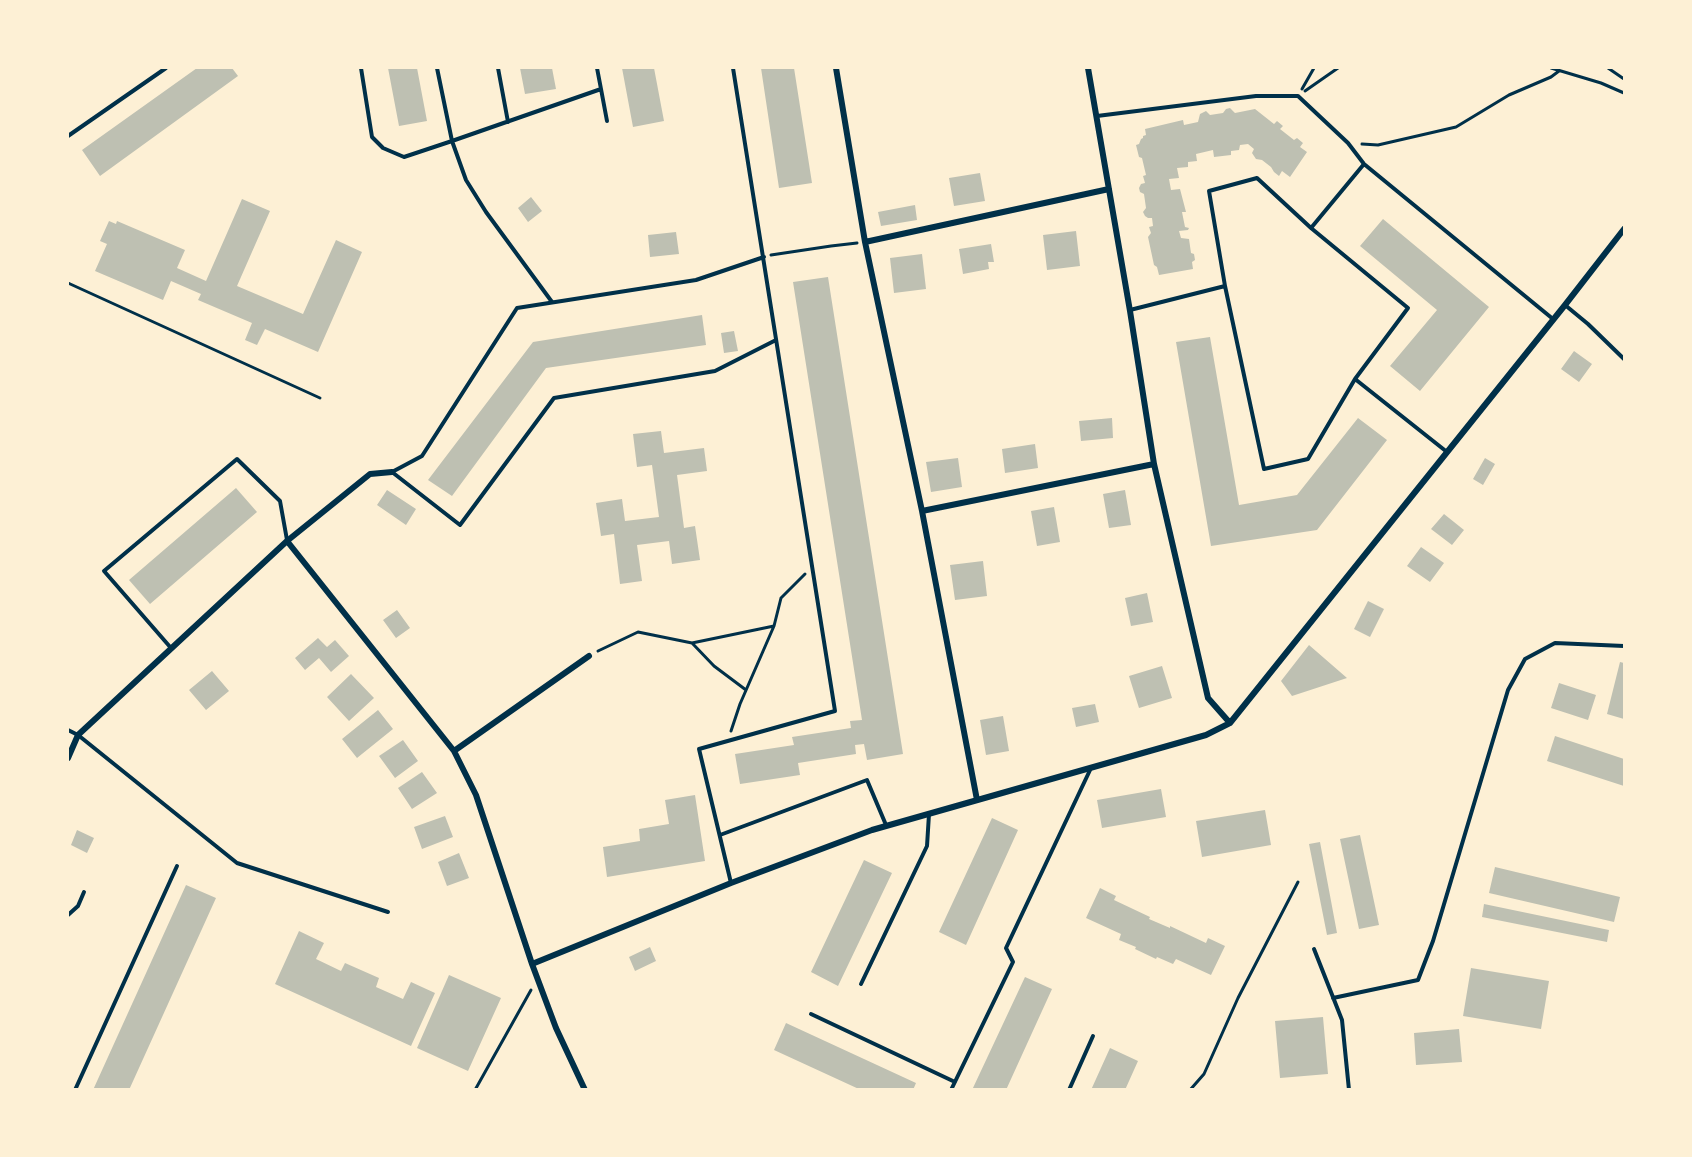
<!DOCTYPE html>
<style>
body{margin:0}
#map{position:relative;width:1692px;height:1157px;overflow:hidden;background:#fdf0d5;font-family:"Work Sans",sans-serif}
canvas{display:block}
.frame{position:absolute;inset:0;border:69px solid #fdf0d5;pointer-events:none}
</style>
<div id="map">
<canvas width="1692" height="1157"></canvas>
<div class="frame"></div>
</div>
<script>
const context = document.querySelector('canvas').getContext('2d');
context.lineJoin = 'round';
function fill(path, color) {
  context.fillStyle = color;
  context.fill(path, 'evenodd');
}
function poly(rows) {
  const path = new Path2D();
  for (const r of rows) {
    path.moveTo(r[0], r[1]);
    for (let i = 2; i < r.length; i += 2) path.lineTo(r[i], r[i + 1]);
  }
  return path;
}
function strokePath(path, color, width, dash) {
  context.strokeStyle = color;
  context.lineWidth = width;
  context.lineCap = dash ? 'butt' : 'round';
  context.setLineDash(dash || []);
  context.stroke(path);
}
fill(poly([
 [197,68,232,68,238,76,100,176,82,150],
 [388,68,417,68,427,121,399,126],
 [520,68,552,68,556,89,525,94],
 [622,68,654,68,664,121,633,127],
 [761,68,794,68,812,183,779,188],
 [1230,108,1235,113,1255,109,1274,124,1277,121,1283,126,1280,129,1294,140,1297,138,1303,143,1300,147,1307,152,1290,177,1282,171,1279,176,1274,172,1271,167,1262,160,1256,159,1252,153,1254,149,1248,144,1240,145,1239,150,1231,151,1231,155,1214,157,1213,150,1196,154,1197,161,1188,162,1188,167,1177,168,1179,178,1169,179,1171,190,1180,189,1186,212,1182,212,1185,227,1189,228,1188,230,1179,231,1181,238,1189,239,1191,253,1194,254,1195,260,1192,262,1193,269,1159,275,1157,267,1154,265,1148,237,1151,233,1149,227,1153,226,1152,218,1148,218,1145,216,1143,212,1146,208,1144,194,1140,192,1139,188,1141,184,1145,183,1143,176,1146,175,1142,158,1139,157,1136,145,1139,144,1141,139,1143,138,1143,136,1146,135,1145,129,1183,120,1184,125,1198,122,1200,114,1206,111,1210,115,1223,113,1226,109],
 [980,173,985,201,954,206,949,178],
 [531,197,542,211,528,222,518,208],
 [242,199,270,211,237,286,303,314,336,240,362,252,318,352,265,329,257,345,245,340,252,323,198,300,201,294,171,281,163,300,95,271,107,244,100,241,109,221,116,224,117,221,185,250,177,268,206,281],
 [915,205,917,220,881,226,878,212],
 [1383,219,1489,307,1420,391,1390,366,1437,310,1360,246],
 [1076,231,1080,266,1047,270,1043,235],
 [676,232,679,254,650,257,648,235],
 [991,244,994,262,988,262,989,269,963,274,959,249],
 [922,254,926,289,894,293,890,258],
 [828,277,903,754,867,760,864,744,855,745,856,754,798,763,800,775,740,784,735,754,794,745,792,737,851,728,850,721,862,720,793,282],
 [702,315,706,345,546,368,452,496,428,480,533,342],
 [734,331,738,351,724,353,721,333],
 [1210,337,1239,505,1297,495,1358,418,1387,440,1317,530,1211,546,1176,342],
 [1574,351,1592,364,1579,382,1561,369],
 [1112,418,1113,438,1081,441,1079,421],
 [661,431,664,453,704,448,707,471,677,475,684,528,695,526,700,560,672,564,669,541,637,545,642,581,620,584,614,534,601,536,596,503,622,499,625,521,659,517,652,465,637,467,633,434],
 [1035,444,1038,468,1005,473,1002,449],
 [958,458,962,487,931,492,926,462],
 [1485,458,1495,464,1483,485,1473,479],
 [236,488,257,512,150,604,129,580],
 [387,490,416,509,406,525,377,505],
 [1125,490,1131,525,1109,528,1103,494],
 [1054,507,1060,542,1037,546,1031,511],
 [1444,514,1464,530,1452,545,1431,529],
 [1421,547,1444,563,1430,582,1407,566],
 [983,561,987,596,955,600,950,565],
 [1147,593,1153,622,1131,626,1125,598],
 [1368,601,1384,609,1370,637,1354,629],
 [397,610,410,628,396,638,383,620],
 [318,638,327,647,335,640,349,656,331,672,319,658,305,670,295,658],
 [1309,645,1347,678,1292,696,1281,681],
 [1620,662,1624,663,1624,719,1607,714],
 [1162,666,1172,698,1139,708,1129,676],
 [212,671,229,691,206,710,189,690],
 [351,674,374,698,349,721,327,697],
 [1559,683,1596,695,1588,720,1551,708],
 [1095,704,1099,722,1076,727,1072,708],
 [378,710,393,729,357,758,342,739],
 [1003,716,1009,751,986,755,980,720],
 [1555,736,1624,759,1624,786,1547,761],
 [403,740,418,761,395,778,379,756],
 [422,772,437,793,412,809,398,788],
 [1161,789,1166,817,1102,828,1097,800],
 [695,795,705,861,607,877,603,847,640,841,639,829,669,824,665,800],
 [1265,810,1271,845,1202,857,1196,821],
 [445,816,453,837,422,849,414,827],
 [992,818,1018,830,966,945,939,932],
 [77,830,94,838,87,853,71,845],
 [1360,835,1379,925,1359,929,1340,839],
 [1320,842,1337,933,1327,935,1309,844],
 [459,853,469,878,447,886,438,862],
 [864,860,892,873,838,986,811,972],
 [1495,867,1620,897,1614,922,1489,893],
 [186,885,216,898,129,1090,93,1090],
 [1100,888,1116,896,1114,900,1150,917,1149,919,1170,928,1170,926,1206,943,1208,938,1225,946,1211,975,1176,959,1173,964,1157,957,1156,959,1135,949,1136,947,1119,940,1121,934,1086,918],
 [1484,904,1609,930,1607,942,1482,917],
 [299,931,324,943,316,959,341,971,345,963,379,978,376,987,403,999,411,982,435,993,411,1046,275,984],
 [650,947,656,961,635,971,629,957],
 [1471,968,1549,981,1541,1029,1463,1016],
 [449,975,501,998,468,1071,417,1048],
 [1025,977,1052,989,1006,1090,972,1090],
 [1323,1017,1328,1074,1280,1078,1275,1021],
 [786,1023,916,1083,913,1090,861,1090,774,1050],
 [1459,1029,1462,1062,1416,1065,1414,1033],
 [1110,1048,1138,1061,1125,1090,1091,1090]
]), '#bec0b2');
strokePath(poly([
 [1551,68,1601,83,1624,93],
 [1608,68,1624,79],
 [1302,89,1314,68],
 [1305,91,1338,68],
 [1362,144,1378,145,1456,127,1509,95,1551,77,1559,71],
 [771,255,831,246,857,243],
 [68,283,320,398],
 [692,643,714,666,746,690],
 [598,651,638,632,692,643,774,626,781,598,805,574],
 [731,731,740,704,774,626],
 [475,1090,531,990],
 [1190,1090,1204,1074,1238,998,1298,882]
]), '#003049', 3);
strokePath(poly([
 [361,68,372,137,383,148,404,157,452,141,466,180,486,212,552,302],
 [437,68,452,141,601,89,597,68],
 [498,68,508,122],
 [601,89,607,121],
 [1097,116,1256,96,1298,96,1348,143,1364,164,1553,319],
 [68,136,166,68],
 [1311,228,1408,308,1355,379,1447,452],
 [764,257,696,280,517,308,422,456,392,472,460,525,554,398,715,371,776,340],
 [1225,286,1264,469,1308,459,1355,379],
 [1565,305,1588,324,1624,359],
 [1130,310,1225,286,1209,191,1257,178,1311,228,1364,164],
 [171,648,104,571,237,459,280,501,287,540],
 [68,730,78,735,237,863,388,912],
 [720,835,867,780,886,825],
 [731,883,699,749,835,711,733,68],
 [68,915,78,906,84,892],
 [1314,949,1342,1020,1349,1090],
 [861,984,927,846,929,814],
 [1333,998,1418,980,1433,941,1508,690,1525,659,1555,643,1624,646],
 [811,1014,955,1082],
 [75,1090,177,866],
 [951,1090,1013,962,1006,948,1091,768],
 [1069,1090,1093,1036]
]), '#003049', 4);
strokePath(poly([
 [836,68,865,242,922,511,977,800],
 [1088,68,1130,311,1154,464,1208,698,1230,723],
 [865,242,1109,189],
 [922,511,1154,464],
 [287,541,454,751,476,795,532,964,556,1028,585,1090],
 [454,751,589,656],
 [68,758,78,735,287,541,370,474,392,472],
 [532,964,731,883,872,830,1206,735,1230,723,1565,305,1624,229]
]), '#003049', 6);
</script>
